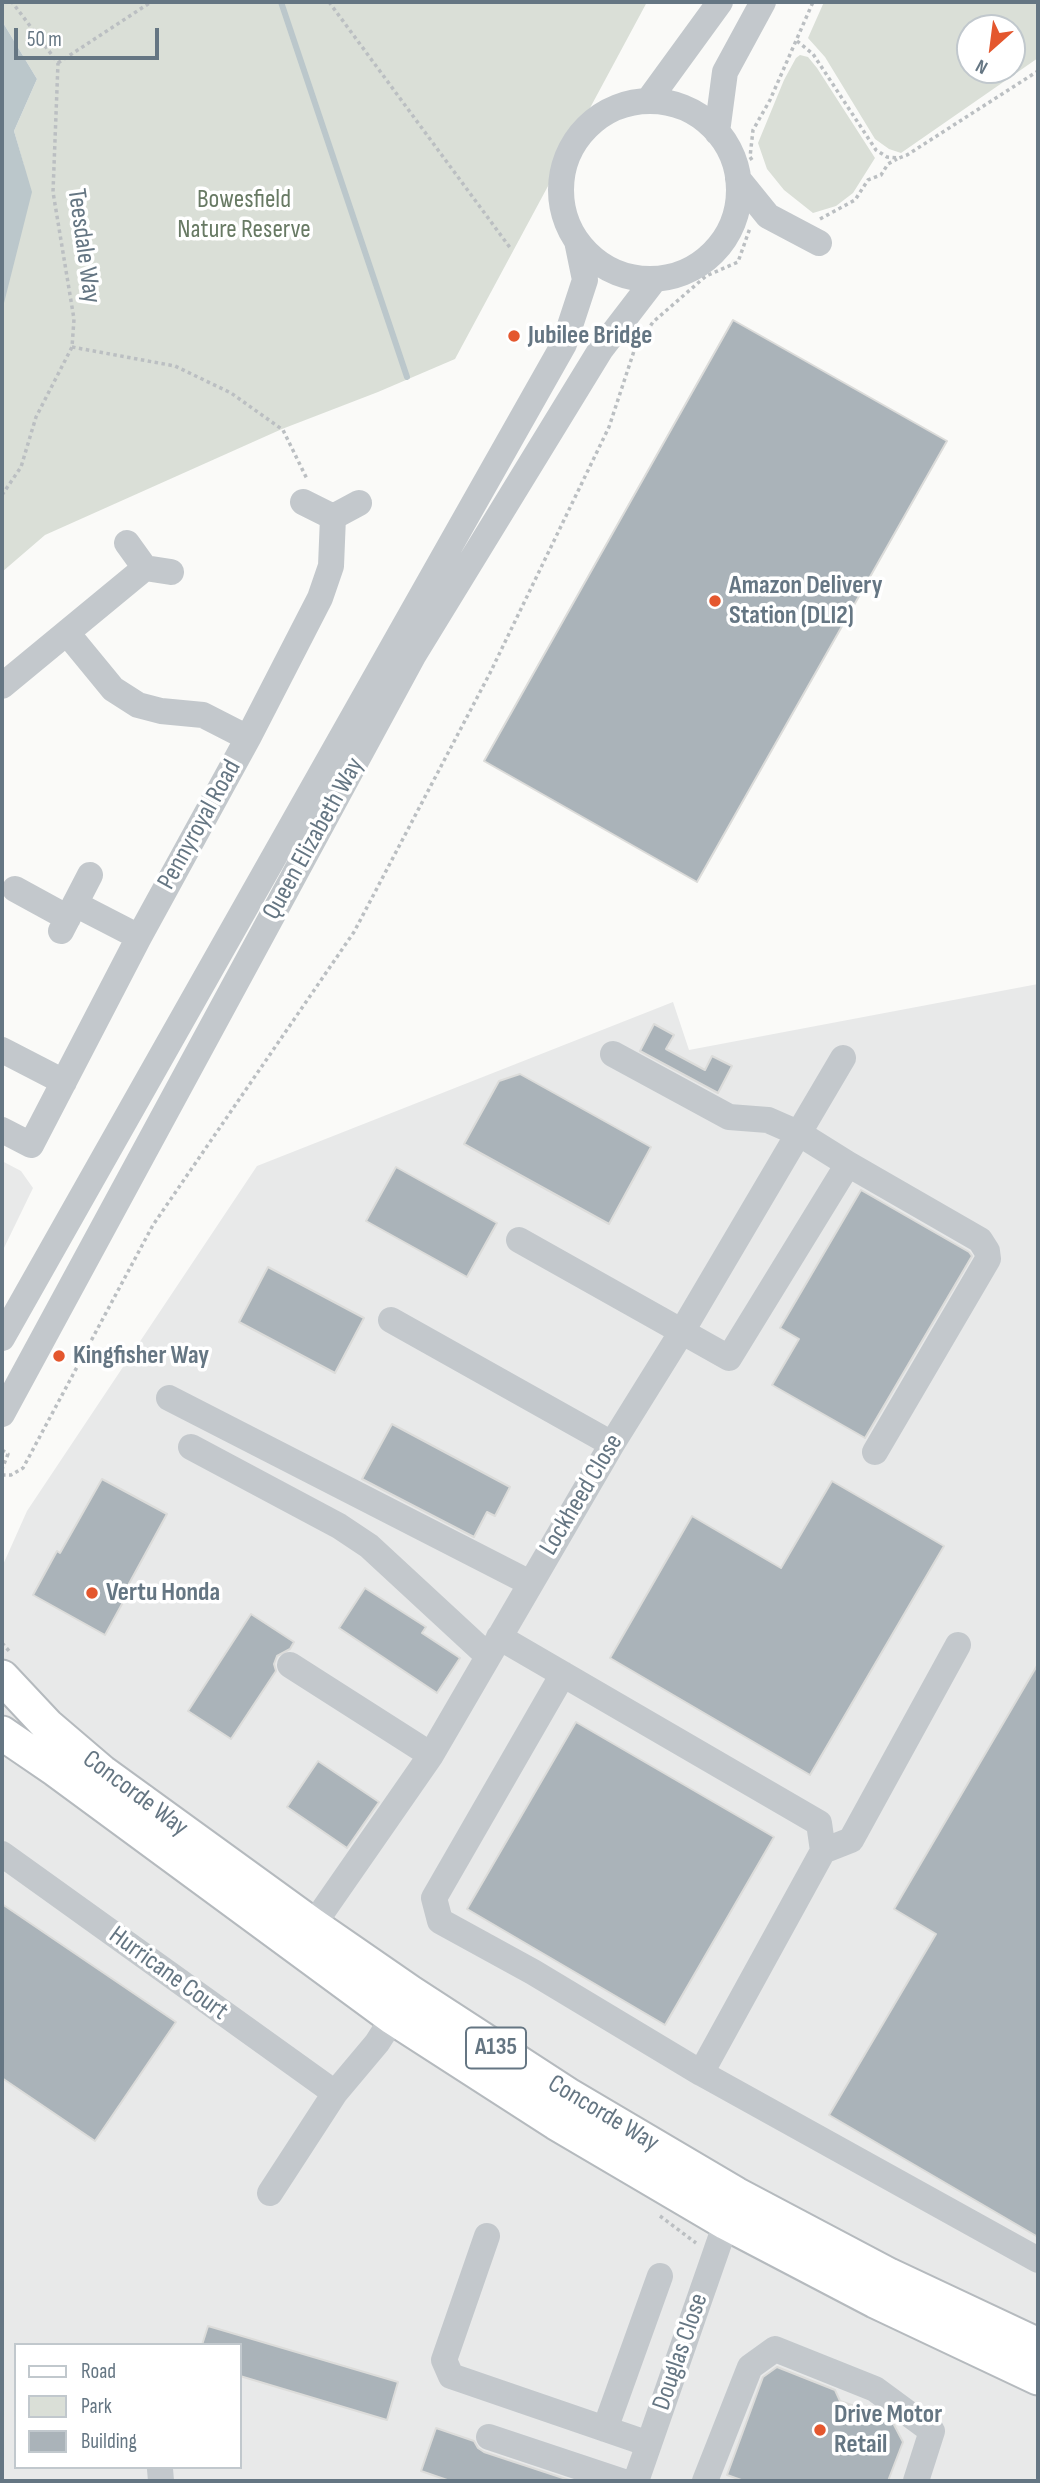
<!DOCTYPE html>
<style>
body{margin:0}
#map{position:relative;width:1040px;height:2483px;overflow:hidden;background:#fafaf8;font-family:"Sofia Sans Condensed",sans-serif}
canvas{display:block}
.frame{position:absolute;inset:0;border:4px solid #657683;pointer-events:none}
.legend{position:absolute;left:14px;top:2343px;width:228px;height:126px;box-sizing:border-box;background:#fff;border:2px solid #c1c8cd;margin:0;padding:9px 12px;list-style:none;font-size:21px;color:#657683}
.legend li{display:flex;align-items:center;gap:14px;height:35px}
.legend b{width:35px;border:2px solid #c1c8cd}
.north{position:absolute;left:956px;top:14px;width:70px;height:70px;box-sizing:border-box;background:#fff;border:2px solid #c1c8cd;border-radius:50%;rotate:208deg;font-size:19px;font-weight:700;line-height:28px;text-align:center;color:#657683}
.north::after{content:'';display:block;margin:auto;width:24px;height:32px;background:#e4572e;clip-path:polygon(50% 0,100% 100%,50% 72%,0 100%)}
.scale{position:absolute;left:14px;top:28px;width:145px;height:32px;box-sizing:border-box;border:4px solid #657683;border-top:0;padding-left:9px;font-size:21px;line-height:24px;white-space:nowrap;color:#657683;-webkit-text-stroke:5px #fff;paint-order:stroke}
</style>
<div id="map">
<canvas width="1040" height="2483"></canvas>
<div class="frame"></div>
<ul class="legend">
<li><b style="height:9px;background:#fff"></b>Road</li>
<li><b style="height:19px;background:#dadfd7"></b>Park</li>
<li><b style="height:19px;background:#aab3b9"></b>Building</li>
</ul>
<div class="north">N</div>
<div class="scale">50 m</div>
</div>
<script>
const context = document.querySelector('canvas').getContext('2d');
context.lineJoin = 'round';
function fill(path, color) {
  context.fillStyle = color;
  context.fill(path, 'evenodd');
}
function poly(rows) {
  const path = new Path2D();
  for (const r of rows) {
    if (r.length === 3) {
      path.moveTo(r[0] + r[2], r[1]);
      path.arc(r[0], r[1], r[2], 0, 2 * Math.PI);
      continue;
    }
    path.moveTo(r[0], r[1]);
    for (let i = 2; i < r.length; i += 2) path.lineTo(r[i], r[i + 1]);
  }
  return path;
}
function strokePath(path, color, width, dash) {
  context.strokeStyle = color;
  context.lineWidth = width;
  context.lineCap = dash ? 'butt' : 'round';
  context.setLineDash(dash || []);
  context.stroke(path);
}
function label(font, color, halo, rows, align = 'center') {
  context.font = font + ' "Sofia Sans Condensed",sans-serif';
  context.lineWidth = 7;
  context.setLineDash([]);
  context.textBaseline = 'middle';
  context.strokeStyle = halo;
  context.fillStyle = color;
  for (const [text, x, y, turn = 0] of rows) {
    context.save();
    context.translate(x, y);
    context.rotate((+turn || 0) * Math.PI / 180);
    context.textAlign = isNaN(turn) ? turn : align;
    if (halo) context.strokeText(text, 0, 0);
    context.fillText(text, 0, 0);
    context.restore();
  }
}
fill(poly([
 [1038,984,1038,2481,2,2481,2,1567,27,1511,257,1166,673,1002,689,1050],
 [16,2345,240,2345,240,2467,16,2467],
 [2,1161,21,1171,33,1188,2,1252]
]), '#e8e9e9');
fill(poly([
 [2,2,647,2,455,359,378,392,282,429,45,535,2,572,2,265,24,166,14,131,37,79,2,21],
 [824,2,1038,2,1038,58,901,153,889,149,875,139,825,57,808,38],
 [970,28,1012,28,1012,70,970,70],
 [800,55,808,57,817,68,875,158,853,193,836,206,813,213,784,190,767,169,758,143,784,80,796,58]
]), '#dadfd7');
fill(poly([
 [2,21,37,79,14,131,32,192,2,311]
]), '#bbc7cb');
strokePath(poly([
 [281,2,407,377]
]), '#bbc7cb', 6);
const building = poly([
 [733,320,947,441,697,882,484,761,733,320],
 [654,1024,674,1035,666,1049,705,1070,712,1056,732,1066,718,1093,640,1051,654,1024],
 [520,1074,651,1147,609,1224,464,1144,499,1081,520,1074],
 [396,1167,497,1223,467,1277,366,1221,396,1167],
 [861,1190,969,1252,972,1256,865,1438,772,1385,799,1339,780,1328,861,1190],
 [268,1267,364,1318,335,1373,239,1322,268,1267],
 [392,1424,510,1487,495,1516,487,1512,474,1537,362,1479,392,1424],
 [102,1479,167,1514,125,1591,128,1593,105,1635,33,1595,57,1551,60,1553,102,1479],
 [832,1481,944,1546,810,1775,610,1658,692,1516,781,1568,832,1481],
 [365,1588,426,1627,422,1633,460,1658,437,1693,339,1628,365,1588],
 [251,1614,294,1642,290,1649,277,1656,274,1664,276,1671,231,1739,188,1711,251,1614],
 [1038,1664,1038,2237,829,2115,936,1934,894,1909,1038,1664],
 [576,1722,774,1837,665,2025,467,1909,576,1722],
 [318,1761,379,1802,347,1848,287,1807,318,1761],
 [2,1904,176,2022,95,2141,2,2078,2,1904],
 [208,2326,398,2382,387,2420,240,2376,240,2345,202,2345,208,2326],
 [777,2367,835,2390,840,2401,886,2417,892,2421,903,2442,888,2481,744,2481,727,2475,763,2377,777,2367],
 [436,2428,474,2441,478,2448,484,2452,572,2481,450,2481,421,2471,436,2428]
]);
fill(building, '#aab3b9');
strokePath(building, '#dcdcda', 2);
const major = poly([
 [2,1677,47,1725,102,1772,313,1925,410,1992,570,2096,736,2194,889,2275,1038,2345],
 [2,1733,56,1770,393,2018,556,2123,726,2223,875,2301,1038,2378]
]);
strokePath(major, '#b5babe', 37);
strokePath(poly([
 [329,2,511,249],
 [797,41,813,54,876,150,887,157,899,158,907,155,1038,71],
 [58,63,151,2],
 [752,160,750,157,753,130,770,100,813,2],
 [820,219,855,200,868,180,881,175,888,164,897,159],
 [72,347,175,366,231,393,283,430,307,479],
 [2,495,21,467,36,417,72,347,74,319,53,192,58,63,12,2],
 [2,1450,8,1454,2,1469],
 [2,1475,11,1475,23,1468,153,1225,354,932,490,673,609,427,634,351,653,322,706,276,738,262,750,228],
 [2,1643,10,1652],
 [660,2216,696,2243]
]), '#bbbfc2', 3.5, [3.5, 3.5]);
strokePath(poly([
 [650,190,89],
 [648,101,720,2],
 [717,132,725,72,763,2],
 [738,179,768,216,819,243],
 [303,502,333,517,359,503],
 [127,543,145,568],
 [67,633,113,689,138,705,161,711,203,715,248,738],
 [2,686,145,568,171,572],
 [15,889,68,918],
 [75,904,139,937],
 [61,931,90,875],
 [2,1050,64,1082],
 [613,1054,729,1117,768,1120,800,1134,848,1164],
 [2,1130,31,1145,139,937,248,738,320,598,331,566,333,517],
 [519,1240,729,1358,848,1164,980,1240,987,1251,988,1259,875,1452],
 [391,1320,612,1444],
 [2,1338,564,344,585,280,577,241],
 [169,1398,530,1583],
 [2,1414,413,656,601,349,654,280],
 [191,1447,339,1526,369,1546,488,1656],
 [499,1637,819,1823,823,1851,701,2073,1038,2260],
 [290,1665,431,1755],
 [563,1674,434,1898,440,1921,533,1972,701,2073],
 [823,1851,851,1840,958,1645],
 [2,1854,335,2093],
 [313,1925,431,1755,612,1444,681,1333,843,1058],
 [270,2193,335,2093,377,2043,393,2018],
 [487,2236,444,2360,451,2376,649,2444],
 [605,2429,660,2276],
 [489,2437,621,2481],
 [160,2469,161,2481],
 [636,2481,726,2223],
 [705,2481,750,2367,775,2349,875,2389,932,2431,916,2481]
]), '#c3c8cc', 26);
strokePath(major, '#fff', 33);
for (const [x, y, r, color] of [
 [514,336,7,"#e4572e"],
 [715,601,7,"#e4572e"],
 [59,1356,7,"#e4572e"],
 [92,1593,7,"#e4572e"],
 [820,2430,7,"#e4572e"]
]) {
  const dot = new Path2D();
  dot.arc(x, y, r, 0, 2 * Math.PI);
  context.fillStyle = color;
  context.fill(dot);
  strokePath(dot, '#fff', 2.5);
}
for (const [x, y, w] of [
 [496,2048,60]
]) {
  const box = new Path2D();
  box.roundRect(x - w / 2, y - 20.5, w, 41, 5);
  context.fillStyle = '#fff';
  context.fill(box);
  strokePath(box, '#657683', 2);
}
label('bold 24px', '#657683', null, [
 ["A135",496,2048]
]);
label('26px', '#687a64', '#fff', [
 ["Bowesfield",244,200],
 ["Nature Reserve",244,230]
]);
label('26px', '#657683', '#fff', [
 ["Teesdale Way",83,246,82],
 ["Pennyroyal Road",200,825,-61],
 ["Queen Elizabeth Way",314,839,-61],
 ["Lockheed Close",582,1495,-59],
 ["Concorde Way",135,1794,37],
 ["Hurricane Court",168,1974,36],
 ["Concorde Way",603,2114,31],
 ["Douglas Close",681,2352,-71]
]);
label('bold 26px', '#657683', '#fff', [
 ["Jubilee Bridge",528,336],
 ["Amazon Delivery",729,586],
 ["Station (DLI2)",729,616],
 ["Kingfisher Way",73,1356],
 ["Vertu Honda",106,1593],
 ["Drive Motor",834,2415],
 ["Retail",834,2445]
], 'left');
</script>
